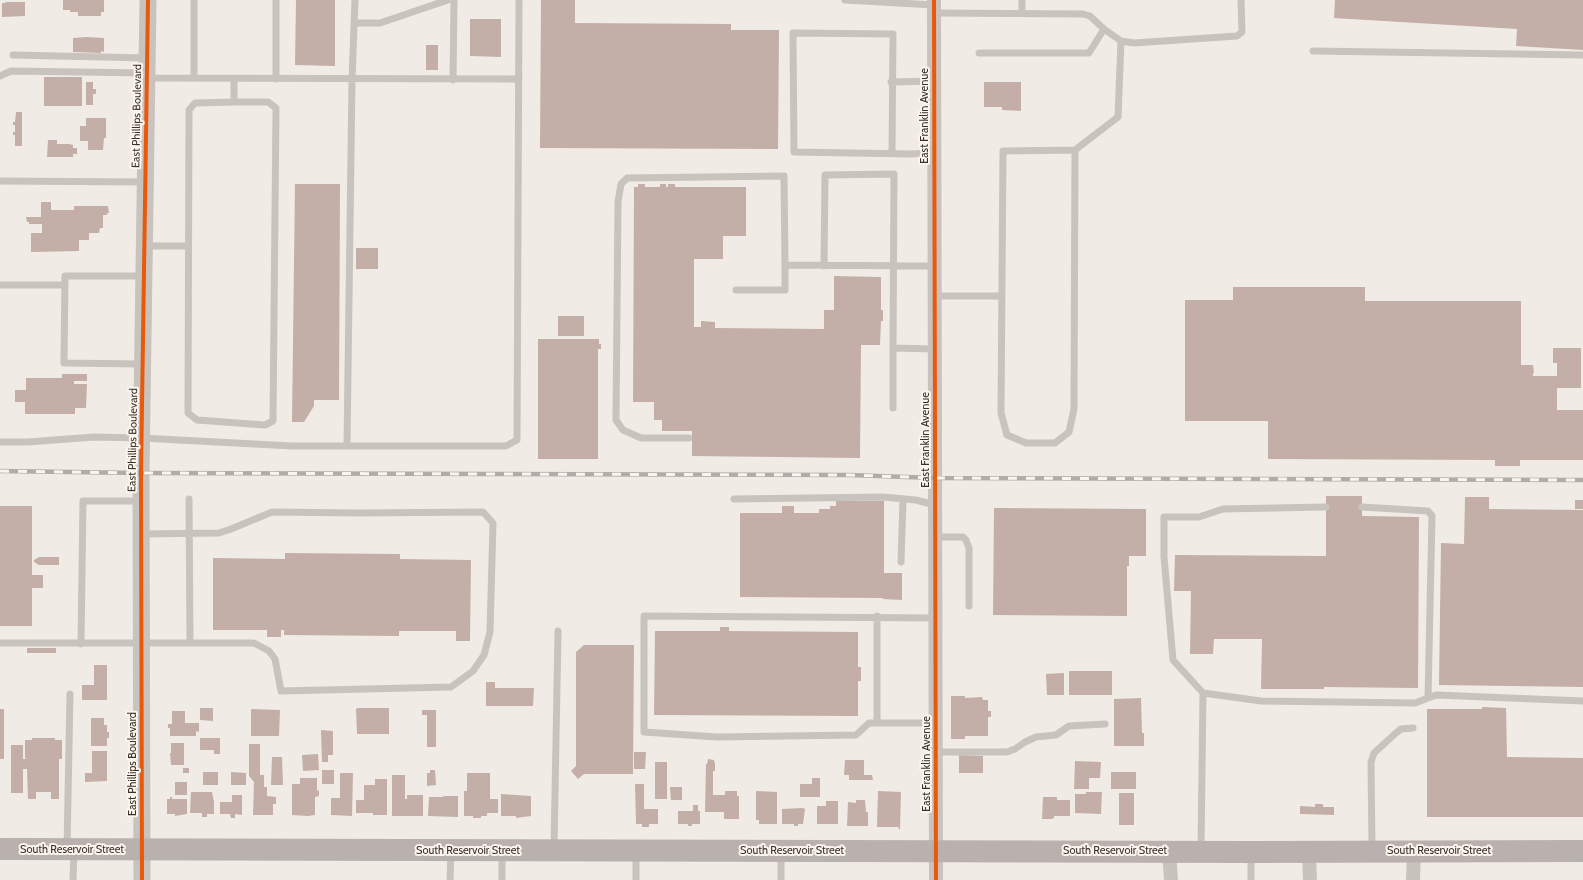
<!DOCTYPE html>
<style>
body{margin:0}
canvas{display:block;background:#f0ebe5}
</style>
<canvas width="1583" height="880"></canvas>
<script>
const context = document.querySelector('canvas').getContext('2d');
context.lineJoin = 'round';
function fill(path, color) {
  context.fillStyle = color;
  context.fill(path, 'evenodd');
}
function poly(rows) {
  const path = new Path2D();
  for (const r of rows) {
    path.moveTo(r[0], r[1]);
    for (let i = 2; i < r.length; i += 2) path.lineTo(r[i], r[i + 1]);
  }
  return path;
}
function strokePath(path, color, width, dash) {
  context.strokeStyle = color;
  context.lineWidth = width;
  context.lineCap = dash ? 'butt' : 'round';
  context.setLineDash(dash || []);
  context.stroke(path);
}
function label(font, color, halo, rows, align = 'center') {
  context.font = font + ' Cabin,sans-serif';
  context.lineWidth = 4;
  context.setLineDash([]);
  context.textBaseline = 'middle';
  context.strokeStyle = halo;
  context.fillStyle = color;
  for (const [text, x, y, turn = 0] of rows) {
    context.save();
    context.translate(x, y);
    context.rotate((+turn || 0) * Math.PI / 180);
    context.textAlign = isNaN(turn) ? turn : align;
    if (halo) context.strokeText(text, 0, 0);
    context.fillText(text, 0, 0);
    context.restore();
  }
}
fill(poly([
 [63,0,104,0,104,12,101,12,101,16,78,16,78,12,70,12,70,10,63,10],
 [296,0,335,0,335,66,295,65],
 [541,0,575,0,575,23,731,24,731,30,779,30,778,149,540,148],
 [1335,0,1583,0,1583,50,1516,46,1517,29,1334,18],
 [6,2,25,2,25,16,2,17,2,3,5,3],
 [470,19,501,19,501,57,470,56],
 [86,37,104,38,104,52,101,51,101,53,73,52,73,38],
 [426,45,438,45,438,70,426,70],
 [44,77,82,77,82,106,44,106],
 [86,82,93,82,93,89,96,89,96,94,93,94,93,105,86,105],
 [984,82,1021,82,1021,111,1002,110,1002,107,984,107],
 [16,112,22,112,22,146,15,146,15,135,13,135,13,132,15,132,15,125,13,125,13,122,15,122],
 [86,118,106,118,106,138,104,138,103,150,88,150,88,141,80,141,80,126,86,126],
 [48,140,57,140,57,144,69,144,73,145,73,148,77,148,77,154,73,154,73,157,47,157],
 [295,184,340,184,339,400,314,400,314,406,304,422,292,422],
 [638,184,645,184,645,187,660,187,660,184,666,184,666,187,668,187,668,184,675,184,675,187,746,187,746,236,723,236,723,259,694,259,694,327,701,327,701,321,715,322,715,328,824,329,824,310,834,310,834,276,881,277,881,310,883,310,883,321,881,321,880,345,861,345,860,458,692,456,692,431,662,431,662,420,654,420,654,402,633,402,634,187,638,187],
 [41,202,51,202,51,210,74,210,74,206,108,206,109,213,107,213,107,215,103,215,103,228,100,228,99,233,89,233,89,240,79,240,79,251,31,252,31,233,42,233,42,224,29,224,29,222,27,222,26,217,41,217],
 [356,248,378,248,378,269,356,269],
 [1233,287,1365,287,1365,301,1521,301,1521,365,1533,365,1534,373,1533,373,1533,376,1557,376,1557,363,1553,363,1553,348,1581,348,1581,388,1557,388,1557,410,1583,410,1583,460,1520,460,1520,466,1495,466,1495,460,1268,459,1268,421,1185,421,1185,300,1233,300],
 [558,316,584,316,584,336,558,336],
 [538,339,599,339,599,344,601,344,601,349,598,349,598,459,538,459],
 [62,374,87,374,87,381,74,381,74,384,87,384,86,408,75,408,75,414,25,414,25,402,15,402,15,390,26,390,26,378,62,378],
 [1326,496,1362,496,1362,516,1419,517,1418,688,1324,687,1324,689,1261,689,1262,639,1214,639,1213,654,1190,654,1191,591,1174,591,1175,555,1326,556],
 [1465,497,1489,497,1489,509,1583,510,1583,687,1439,685,1441,543,1464,544],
 [1575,500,1583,500,1583,509,1575,509],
 [836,501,884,501,884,573,902,573,902,600,883,599,883,598,740,597,740,513,782,513,782,506,794,506,794,513,819,513,819,509,830,509,830,506,836,506],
 [0,506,32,506,32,575,43,575,43,588,32,588,32,626,0,626],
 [994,508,1146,509,1146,556,1129,556,1129,566,1127,566,1127,616,993,615],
 [285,553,400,554,400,559,471,560,470,641,456,641,456,631,399,631,399,636,284,635,284,630,281,630,281,637,267,637,267,630,213,630,213,558,285,559],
 [39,557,59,557,59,565,39,565,34,562,34,560],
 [720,627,729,627,729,631,858,632,858,667,861,667,861,681,858,681,858,716,654,715,655,631,720,631],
 [584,645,634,645,633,774,584,774,578,779,571,771,576,766,576,652],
 [27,648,56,648,56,653,27,653],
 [94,665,107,665,107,700,82,700,82,685,94,685],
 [1069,671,1112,671,1112,695,1069,695],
 [1064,673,1064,695,1047,695,1046,674],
 [486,682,495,682,495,688,534,688,533,706,486,706],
 [951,696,965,696,965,698,982,697,983,700,988,700,988,711,991,711,991,717,988,717,988,736,965,736,965,739,951,739],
 [1141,698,1142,733,1144,733,1144,746,1114,746,1114,699],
 [1482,707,1506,708,1507,757,1583,758,1583,817,1427,817,1427,709,1482,709],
 [200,708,213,708,213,721,200,720],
 [358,708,389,708,389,734,357,734,356,709],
 [0,709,4,709,4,759,0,759],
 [251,709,280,710,279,736,251,736],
 [422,710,436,710,436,747,427,747,427,715,422,715],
 [172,711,185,711,185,723,199,723,199,732,196,731,196,736,170,736,170,728,168,728,168,724,172,724],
 [91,718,104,718,104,725,107,725,107,732,109,732,109,738,107,738,107,746,91,746],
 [321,730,333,731,333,755,328,755,328,762,322,762],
 [32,738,55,738,55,740,62,740,62,759,59,759,59,799,51,799,51,792,36,792,36,799,28,799,27,769,23,769,23,793,11,793,11,745,23,745,23,759,27,759,25,758,25,740,32,740],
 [200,738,220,738,220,754,214,754,214,750,200,750],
 [171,743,184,743,184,765,171,765,170,753,171,753],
 [249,744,260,744,260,775,264,775,264,787,267,787,267,796,276,797,276,804,273,804,273,815,253,815,254,782,249,776],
 [92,751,107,751,107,781,85,782,85,773,92,773],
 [634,752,646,752,645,769,634,769],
 [318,754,319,770,303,771,302,755],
 [959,755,983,756,983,773,959,773],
 [272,757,282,757,283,785,271,785],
 [708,759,714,760,715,764,715,771,713,771,713,795,725,795,725,791,737,791,737,796,739,796,739,819,724,819,724,812,705,812,706,764,707,764],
 [845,760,864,760,864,775,872,775,873,780,849,780,849,775,844,775],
 [1075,761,1101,762,1100,778,1089,778,1089,789,1074,789],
 [655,762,667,762,667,799,655,799],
 [183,768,189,768,189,773,183,773],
 [322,770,334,770,334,784,322,784],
 [430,770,435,770,436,785,427,786,427,773,430,773],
 [203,772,218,772,218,785,203,785],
 [231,772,246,773,246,785,231,785],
 [1111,772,1136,772,1136,789,1111,789],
 [340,773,353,773,352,816,331,815,331,798,340,798],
 [467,773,490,773,490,799,498,799,498,813,487,813,487,816,481,816,481,818,473,818,473,816,464,816,464,791,467,791],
 [392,775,405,775,405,799,407,799,407,795,423,795,423,816,392,816],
 [300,778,317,778,317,791,319,790,319,796,315,797,315,815,308,816,292,815,292,784,300,784],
 [812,778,820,778,820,797,800,797,800,784,812,784],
 [375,779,387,779,387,815,373,815,373,813,356,813,356,800,364,800,364,785,375,785],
 [175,782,187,782,187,795,175,795],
 [635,784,644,784,644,809,658,809,658,824,649,824,649,827,642,827,642,824,636,824],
 [670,787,682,787,682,800,671,800],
 [756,791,777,792,777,824,759,824,759,820,756,820],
 [878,791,901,792,900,829,898,829,899,827,877,827],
 [191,792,212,792,214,802,214,814,207,814,207,817,202,817,202,813,190,813],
 [1086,792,1102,792,1101,814,1075,813,1075,794,1086,794],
 [1119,793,1134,793,1134,825,1119,825],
 [501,794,531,796,531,816,516,818,516,816,501,816],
 [232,795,242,795,242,815,235,814,235,818,231,818,230,814,220,814,220,802,232,802],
 [443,796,458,796,458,817,428,816,429,797,443,797],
 [170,797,172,797,172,799,187,799,187,814,175,816,175,814,167,814,167,799,170,799],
 [1043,797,1057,797,1057,800,1070,800,1070,816,1054,816,1054,818,1051,819,1042,819],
 [856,800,865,800,866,812,868,812,868,826,847,826,848,802,856,803],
 [826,801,838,801,838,824,817,824,817,806,826,806],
 [1315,804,1323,804,1323,807,1334,807,1334,815,1300,814,1300,806,1315,807],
 [693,805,698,805,698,811,700,811,700,824,692,824,692,826,688,826,688,824,678,824,678,811,693,811],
 [803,808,805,809,803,824,798,824,798,826,794,826,794,824,782,824,782,809]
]), '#c3afa7');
strokePath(poly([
 [194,0,194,78],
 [276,0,276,79],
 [845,0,934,5],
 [1022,0,1022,13],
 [935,13,1083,14,1090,16,1104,29,1121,41,1134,43,1237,36,1242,32,1241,0],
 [355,23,380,23,448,0],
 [1313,51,1583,55],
 [979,53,1089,53,1104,29],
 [13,55,147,58],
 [0,76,11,71,146,73],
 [147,78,519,79],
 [453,80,454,0],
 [891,82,935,81],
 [234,102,268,102,276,108,273,421,265,425,197,420,188,413,189,110,195,103,234,102,234,79],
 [1075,150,1074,409,1069,432,1055,443,1026,443,1007,435,1001,413,1003,151,1075,150,1118,117,1121,41],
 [892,153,893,34,793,33,794,152,910,154,934,153],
 [0,181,145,182],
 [145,246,188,246],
 [824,266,825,175,894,174,893,348,934,349],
 [0,285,65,285],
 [736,290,785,290,785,265,934,266],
 [934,296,1002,296],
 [893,348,893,408],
 [142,364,64,363,65,276,143,276],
 [689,438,641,438,623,430,616,420,618,202,621,184,627,178,784,176,785,265],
 [0,442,28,442,94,437,141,438,292,446,506,446,517,440,519,0],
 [347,446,352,80,355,0],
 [189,499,190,643],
 [734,499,883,497,916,500,935,505],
 [1362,507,1428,511,1432,516,1428,698],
 [935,537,963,537,966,540,969,548,969,606],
 [901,562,903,499],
 [877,616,877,723],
 [935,618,644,616,644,732,717,737,856,735,869,723,936,723],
 [0,643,254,643,269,651,275,659,281,691,451,687,473,671,484,655,490,632,493,523,483,512,359,513,272,512,231,529,219,533,141,534],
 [81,644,83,501,141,501],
 [1203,693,1261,701,1415,703,1436,695,1583,701],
 [936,752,1007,752,1015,749,1025,742,1036,737,1056,735,1069,726,1105,724],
 [67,848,70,694],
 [554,849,558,631],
 [1201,849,1203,693,1173,660,1164,557,1164,517,1199,517,1223,509,1326,507],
 [1372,849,1371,762,1374,753,1396,733,1401,729,1413,728],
 [636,853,636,880],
 [1251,854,1251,880],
 [73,880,74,852],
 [450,880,451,853],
 [502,880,502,853],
 [781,880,781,852]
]), '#c9c3be', 7);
strokePath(poly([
 [934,0,936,880],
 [1169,851,1171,880],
 [1309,852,1310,880],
 [1413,880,1414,851]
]), '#c9c3be', 14);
strokePath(poly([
 [142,880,141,473,148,0]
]), '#c9c3be', 17);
strokePath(poly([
 [0,849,1251,852,1583,851]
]), '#b8b1ad', 22);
const rail = poly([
 [0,471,141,473,850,475,935,478,1583,480]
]);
strokePath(rail, '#b1aca8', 4.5);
strokePath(rail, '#fbf5ee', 3, [9]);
strokePath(poly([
 [934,0,936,880],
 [142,880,141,473,148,0]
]), '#e8590c', 4);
label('11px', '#3b302b', '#fbf5ee', [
 ["East Phillips Boulevard",137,116,-89],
 ["East Franklin Avenue",925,116,-90],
 ["East Phillips Boulevard",133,440,-89],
 ["East Franklin Avenue",926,440,-90],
 ["East Phillips Boulevard",133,764,-90],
 ["East Franklin Avenue",927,764,-90],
 ["South Reservoir Street",72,850],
 ["South Reservoir Street",468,851],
 ["South Reservoir Street",792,851],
 ["South Reservoir Street",1115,851],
 ["South Reservoir Street",1439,851]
]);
</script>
